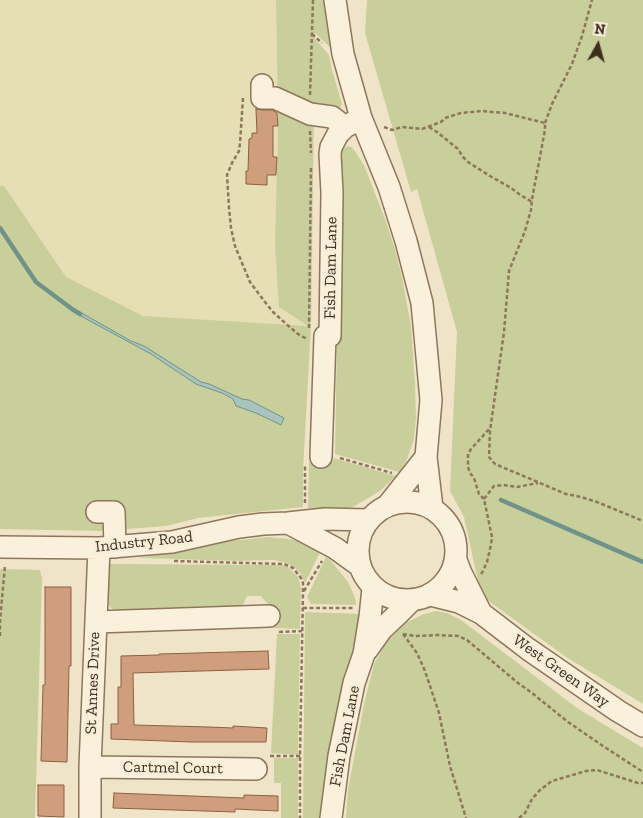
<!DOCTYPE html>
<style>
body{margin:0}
#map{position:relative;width:643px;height:818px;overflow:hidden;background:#f0e4c8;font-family:"Zilla Slab",serif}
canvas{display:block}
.north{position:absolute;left:573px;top:20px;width:50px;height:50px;-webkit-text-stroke:4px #f7eed8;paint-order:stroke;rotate:7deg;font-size:14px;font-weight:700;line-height:20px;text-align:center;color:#3d2e20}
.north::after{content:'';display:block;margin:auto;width:18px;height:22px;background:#3d2e20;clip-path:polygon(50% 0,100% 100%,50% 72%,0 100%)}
</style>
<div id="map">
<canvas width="643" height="818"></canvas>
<div class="north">N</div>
</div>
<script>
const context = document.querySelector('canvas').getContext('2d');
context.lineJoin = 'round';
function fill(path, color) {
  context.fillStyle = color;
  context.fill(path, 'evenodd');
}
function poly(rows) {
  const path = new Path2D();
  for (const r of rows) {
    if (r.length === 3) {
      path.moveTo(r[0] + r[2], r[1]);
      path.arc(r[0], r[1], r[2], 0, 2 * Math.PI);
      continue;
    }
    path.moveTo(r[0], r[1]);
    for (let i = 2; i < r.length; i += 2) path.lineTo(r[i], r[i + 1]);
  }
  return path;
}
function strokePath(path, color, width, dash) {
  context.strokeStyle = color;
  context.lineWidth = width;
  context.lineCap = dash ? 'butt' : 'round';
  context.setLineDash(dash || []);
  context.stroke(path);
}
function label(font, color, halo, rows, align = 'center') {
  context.font = font + ' "Zilla Slab",serif';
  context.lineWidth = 5;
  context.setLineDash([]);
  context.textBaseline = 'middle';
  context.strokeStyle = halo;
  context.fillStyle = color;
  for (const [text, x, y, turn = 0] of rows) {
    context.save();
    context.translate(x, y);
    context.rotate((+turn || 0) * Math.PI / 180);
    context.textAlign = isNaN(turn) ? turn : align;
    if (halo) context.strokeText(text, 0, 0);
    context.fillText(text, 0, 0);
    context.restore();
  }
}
fill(poly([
 [0,0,276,0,277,60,278,126,276,175,311,326,143,317,66,278,0,186]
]), '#e6deb5');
fill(poly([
 [276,0,325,0,333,50,315,33,315,39,329,55,332,70,342,104,339,111,314,110,311,326,303,470,303,507,198,518,166,526,101,531,0,529,0,186,4,186,66,277,143,316,308,326,279,307,275,245,278,126,277,60],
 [367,0,643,0,643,704,566,657,487,600,479,586,464,517,450,491,457,332,417,189,411,192,365,33],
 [348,146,351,147,355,151,364,165,385,219,394,246,402,277,411,326,415,383,416,418,414,439,406,462,399,472,335,454,340,153,344,148],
 [334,458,396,476,380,491,353,507,342,509,308,508,309,462,333,462],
 [267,537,289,539,305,543,321,550,305,583,300,573,294,567,286,563,274,560,237,561,139,558,232,541],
 [326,557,331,561,348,582,353,593,356,601,356,605,311,604,307,597],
 [110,564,282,565,287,566,298,577,301,588,300,629,273,628,273,626,277,624,276,608,268,604,261,596,247,596,242,607,118,612,111,608,107,603,108,565],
 [0,569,40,570,42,579,35,818,0,818],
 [436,611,447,613,461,620,577,708,643,748,643,818,346,818,348,790,364,704,374,664,385,645,403,624,424,614],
 [305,612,363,614,337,713,328,758,319,818,303,818],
 [277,634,300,634,298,755,271,753],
 [274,758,298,758,298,818,281,818,281,783,274,783]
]), '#c9cf9b');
const water = poly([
 [78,311,131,341,144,346,201,382,209,384,242,399,249,400,284,418,281,425,256,413,236,406,233,399,222,393,196,384,151,354,79,315,76,313,78,311]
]);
fill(water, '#a9c4bc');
strokePath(water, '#6f938a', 1);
strokePath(poly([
 [0,228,36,282,72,309,80,314],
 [501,500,643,562]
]), '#6f938a', 4.5);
const building = poly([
 [256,109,262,110,272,110,277,113,278,126,273,126,273,157,277,157,276,175,267,175,267,185,246,184,246,171,248,171,249,139,252,138,252,133,257,133,256,109],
 [45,587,71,587,71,666,69,666,67,762,41,761,43,685,45,685,45,587],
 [268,651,269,669,133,673,134,725,209,727,233,728,233,726,267,728,266,742,192,742,111,739,111,724,118,724,118,687,121,687,121,656,159,655,159,654,268,651],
 [38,785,64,785,64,817,38,816,38,785],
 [114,793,244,798,244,795,278,796,278,811,235,809,235,812,113,808,114,793]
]);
fill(building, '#cf9f7d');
strokePath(building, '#8d5f41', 1);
const minor = poly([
 [335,0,343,54,361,118,389,187,406,241,422,303,431,400,426,457,432,508],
 [262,85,262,98,275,98,310,114,332,117,345,127],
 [321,457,325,336,330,336,332,193,330,154,331,147,338,134,345,127,361,118],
 [407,551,49],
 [388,505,426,457],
 [97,512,114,512,115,547],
 [288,523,335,548,360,566],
 [0,547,99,548,172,542,239,527,263,524,288,523,325,519,368,520],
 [456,560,461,573,481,613],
 [431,595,459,602,481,613,528,649,618,711,643,726],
 [96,622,269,616],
 [367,650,382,629,399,613,411,601],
 [90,767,256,769],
 [90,818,90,767,99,548],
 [331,818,339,756,354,683,364,654,370,617,373,588]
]);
strokePath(minor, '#8d765c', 24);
strokePath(poly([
 [312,34,322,43],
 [310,95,313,0],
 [243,98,240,143,239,151,232,163,227,175,229,208,231,228,235,246,250,282,265,302,273,312,284,322,298,334,307,339],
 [545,123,552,104,572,64,582,36,592,0],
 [384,127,392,130,402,127,422,129,441,122,445,118,461,113,482,111,505,113,545,123,545,130,532,199,531,210,525,231,509,271,504,332,490,431,489,457,495,464,521,475,566,494,581,497,597,502,643,521],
 [429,127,437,132,458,149,463,157,468,162,490,176,511,188,519,194,532,202],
 [310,131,311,153],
 [309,328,311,168],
 [340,458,392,473],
 [484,499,479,494,474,478,470,473,468,467,468,454,471,449,490,428],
 [305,503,305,466],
 [450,512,459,526,463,534,464,545],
 [174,561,284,564,293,568,301,578,303,583,303,592,300,756,300,818],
 [481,574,483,571,487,562,491,545,492,537,484,499,494,486,503,485,517,487,538,483],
 [304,591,322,561],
 [303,608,354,608],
 [279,632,302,631],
 [403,634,415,636,438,635,458,636,467,640,518,683,532,693,568,722,603,746,643,772],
 [403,634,417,653,425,671,439,713,450,766,466,818],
 [0,636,0,621,5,565],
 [270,756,300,756],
 [519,818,525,813,532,799,540,790,552,781,586,771,597,770,638,783,643,783]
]), '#8d765c', 2.5, [4, 2.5]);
strokePath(minor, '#faf1dc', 21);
label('16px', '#3d2e20', '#f7eed8', [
 ["Fish Dam Lane",331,268,-89],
 ["Industry Road",144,542,-6],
 ["West Green Way",561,671,35],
 ["St Annes Drive",93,683,-88],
 ["Fish Dam Lane",345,736,-79],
 ["Cartmel Court",173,768,1]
]);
</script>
